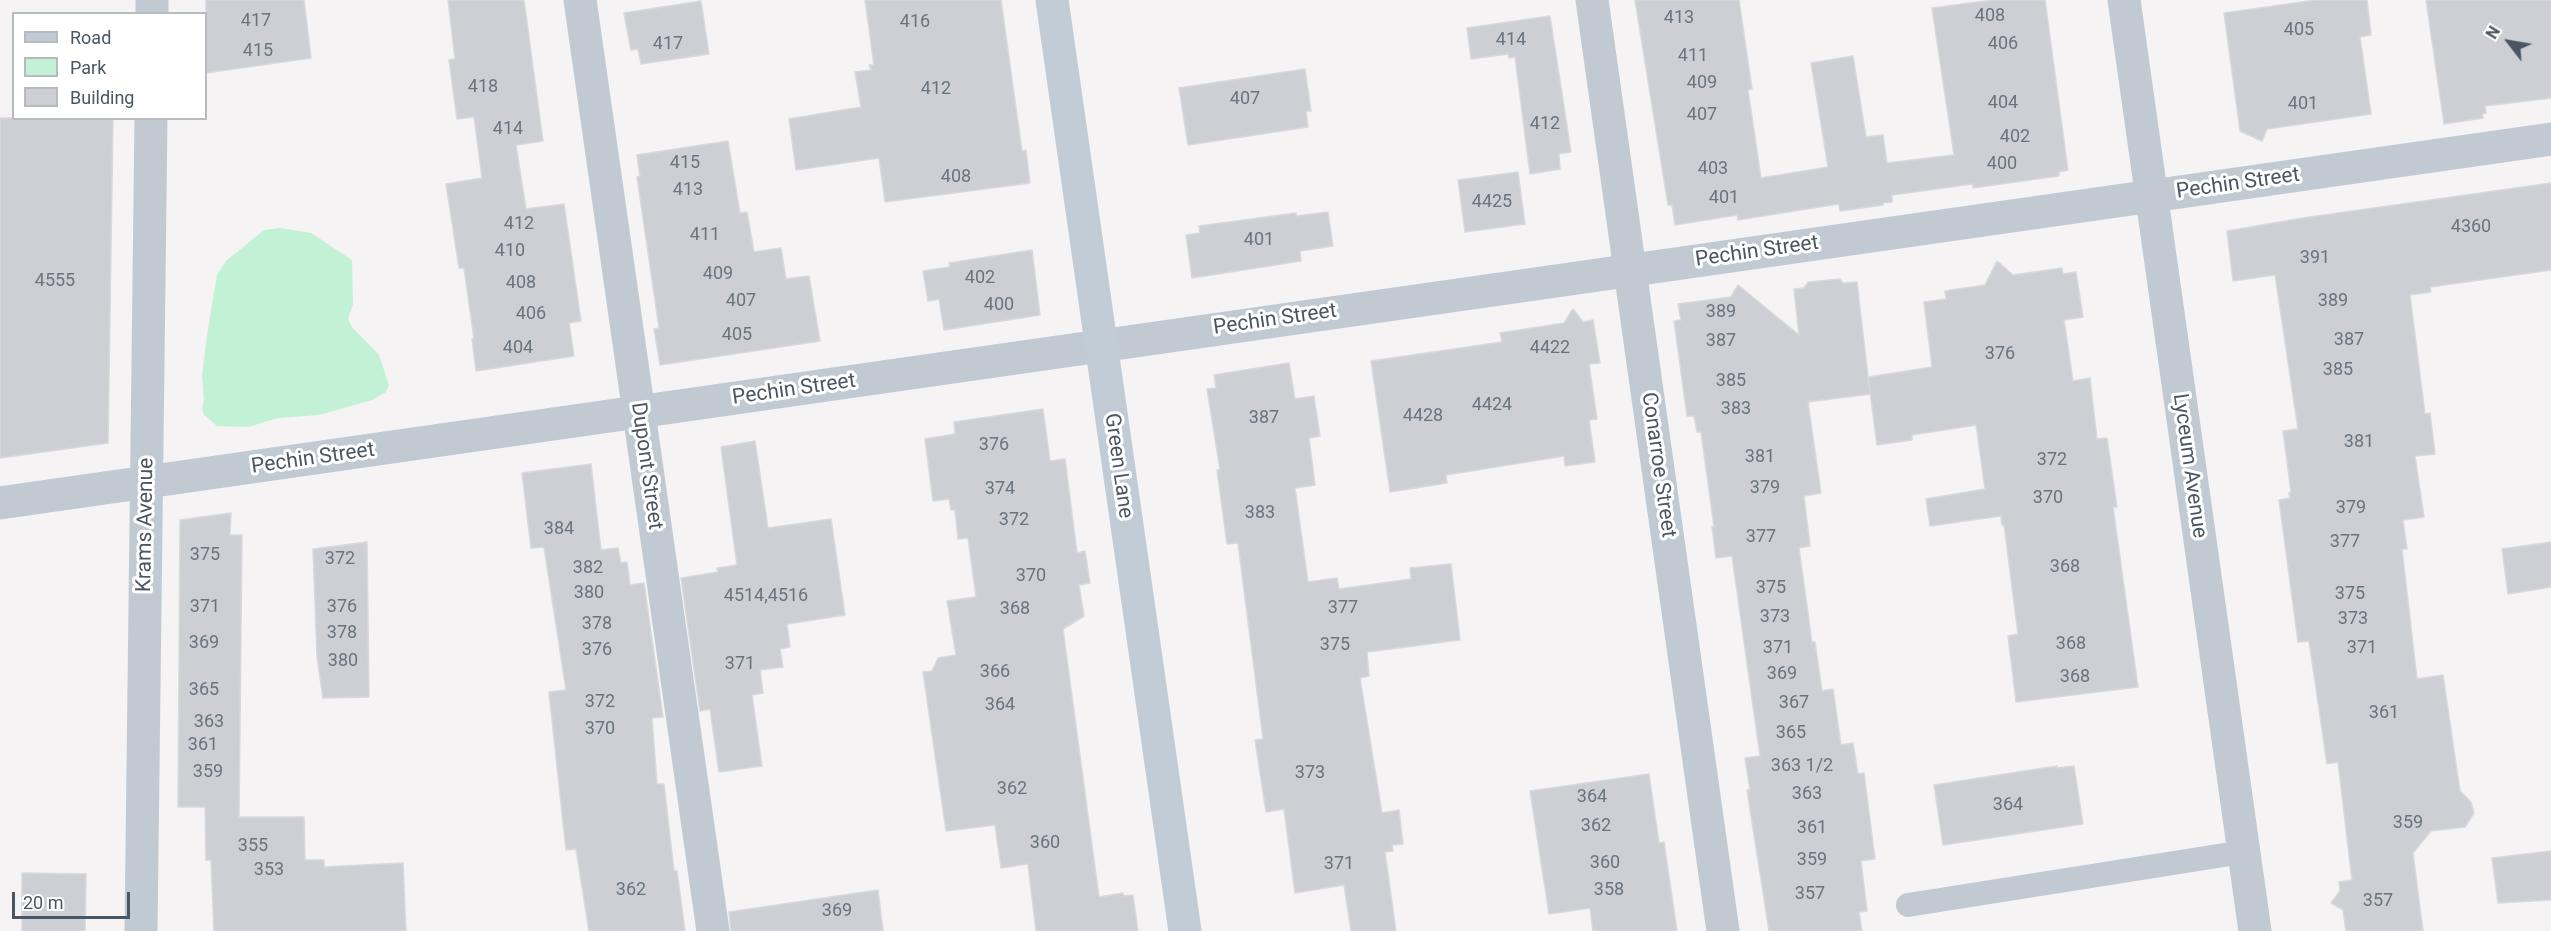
<!DOCTYPE html>
<style>
body{margin:0}
#map{position:relative;width:2551px;height:931px;overflow:hidden;background:#f5f3f3;font-family:Roboto,sans-serif}
canvas{display:block}
.legend{position:absolute;left:12px;top:12px;width:195px;height:108px;box-sizing:border-box;background:#fff;border:2px solid #b7bbc0;margin:0;padding:8px 10px;list-style:none;font-size:18px;color:#4a5661}
.legend li{display:flex;align-items:center;gap:12px;height:30px}
.legend b{width:30px;border:2px solid #b7bbc0}
.north{position:absolute;left:2479px;top:12px;width:60px;height:60px;-webkit-text-stroke:4px #fff;paint-order:stroke;rotate:301deg;font-size:16px;font-weight:700;line-height:24px;text-align:center;color:#4a5661}
.north::after{content:'';display:block;margin:auto;width:21px;height:27px;background:#4a5661;clip-path:polygon(50% 0,100% 100%,50% 72%,0 100%)}
.scale{position:absolute;left:12px;top:892px;width:118px;height:27px;box-sizing:border-box;border:3px solid #4a5661;border-top:0;padding-left:8px;font-size:18px;line-height:21px;white-space:nowrap;color:#4a5661;-webkit-text-stroke:4px #fff;paint-order:stroke}
</style>
<div id="map">
<canvas width="2551" height="931"></canvas>
<ul class="legend">
<li><b style="height:8px;background:#c1cbd6"></b>Road</li>
<li><b style="height:16px;background:#c3f1d5"></b>Park</li>
<li><b style="height:16px;background:#cdcfd5"></b>Building</li>
</ul>
<div class="north">N</div>
<div class="scale">20 m</div>
</div>
<script>
const context = document.querySelector('canvas').getContext('2d');
context.lineJoin = 'round';
function fill(path, color) {
  context.fillStyle = color;
  context.fill(path, 'evenodd');
}
function poly(rows) {
  const path = new Path2D();
  for (const r of rows) {
    path.moveTo(r[0], r[1]);
    for (let i = 2; i < r.length; i += 2) path.lineTo(r[i], r[i + 1]);
  }
  return path;
}
function strokePath(path, color, width, dash) {
  context.strokeStyle = color;
  context.lineWidth = width;
  context.lineCap = dash ? 'butt' : 'round';
  context.setLineDash(dash || []);
  context.stroke(path);
}
function label(font, color, halo, rows, align = 'center') {
  context.font = font + ' Roboto,sans-serif';
  context.lineWidth = 6;
  context.setLineDash([]);
  context.textBaseline = 'middle';
  context.strokeStyle = halo;
  context.fillStyle = color;
  for (const [text, x, y, turn = 0] of rows) {
    context.save();
    context.translate(x, y);
    context.rotate((+turn || 0) * Math.PI / 180);
    context.textAlign = isNaN(turn) ? turn : align;
    if (halo) context.strokeText(text, 0, 0);
    context.fillText(text, 0, 0);
    context.restore();
  }
}
fill(poly([
 [280,228,311,233,352,260,353,304,348,319,352,327,379,355,389,385,386,392,372,400,319,415,278,418,248,427,217,426,204,415,202,409,204,401,202,376,207,335,217,275,226,261,264,230]
]), '#c3f1d5');
const building = poly([
 [206,0,304,0,311,58,206,73,206,0],
 [448,0,524,0,543,141,516,145,526,209,564,204,581,321,569,323,574,356,476,371,472,339,474,339,464,268,459,268,446,184,482,178,474,117,457,119,449,60,455,59,448,0],
 [865,0,1001,0,1022,151,1026,150,1030,183,885,202,879,158,796,170,789,119,861,107,855,72,871,70,869,65,874,65,865,0],
 [1635,0,1739,0,1752,89,1748,90,1761,178,1828,167,1811,63,1853,56,1866,137,1883,135,1887,163,1954,155,1932,8,1993,0,2045,0,2068,170,2059,172,2059,176,2037,179,1973,188,1973,184,1892,195,1892,202,1883,203,1883,205,1840,211,1839,204,1832,205,1738,220,1737,215,1675,225,1672,205,1668,205,1635,0],
 [2316,0,2367,0,2371,35,2360,37,2371,114,2267,129,2262,141,2240,131,2224,13,2316,0],
 [2426,0,2551,0,2551,98,2485,106,2486,113,2482,114,2483,118,2444,124,2426,0],
 [701,1,709,54,641,64,638,49,631,50,624,13,701,1],
 [1550,16,1571,152,1559,154,1560,169,1530,174,1515,57,1509,58,1508,54,1471,59,1467,28,1550,16],
 [1305,69,1311,111,1306,111,1308,127,1188,145,1179,88,1305,69],
 [0,118,113,118,108,443,0,458,0,118],
 [728,141,740,213,747,212,754,252,781,248,786,279,809,276,820,341,660,365,654,329,659,328,637,177,640,176,637,155,728,141],
 [1518,172,1525,224,1465,232,1458,180,1518,172],
 [2551,183,2551,270,2430,287,2431,292,2410,295,2425,414,2430,413,2435,454,2415,456,2424,517,2403,520,2407,549,2402,549,2417,679,2443,675,2460,791,2471,802,2474,813,2465,827,2431,831,2413,853,2423,931,2346,931,2343,910,2331,903,2340,891,2339,882,2352,880,2338,762,2327,764,2309,641,2298,642,2279,500,2290,498,2289,493,2291,492,2283,431,2298,429,2275,275,2233,281,2227,231,2303,218,2551,183],
 [1328,212,1333,246,1300,251,1301,261,1192,278,1186,235,1200,233,1199,226,1296,213,1296,216,1328,212],
 [1032,250,1040,315,944,330,939,299,928,301,923,271,950,267,949,263,1032,250],
 [1997,261,2013,275,2062,268,2063,274,2076,272,2083,317,2064,320,2073,381,2090,378,2097,439,2107,438,2117,507,2113,507,2138,687,2016,702,2008,636,2018,634,2004,525,2002,525,2001,516,1930,526,1926,499,1985,489,1976,425,1912,435,1912,440,1877,445,1868,377,1932,367,1924,302,1946,299,1945,291,1985,285,1997,261],
 [1840,279,1843,283,1857,282,1870,394,1808,402,1821,493,1804,496,1810,546,1799,548,1812,642,1815,642,1822,691,1833,689,1841,745,1853,743,1858,774,1864,773,1875,859,1861,861,1867,911,1859,912,1862,931,1769,931,1747,790,1750,790,1745,758,1760,756,1732,556,1716,558,1712,527,1714,527,1701,432,1697,432,1694,416,1687,416,1674,321,1681,320,1678,304,1731,297,1738,285,1799,335,1794,289,1804,288,1808,282,1840,279],
 [1573,309,1583,322,1593,320,1600,363,1589,364,1597,419,1589,420,1595,462,1565,466,1564,456,1446,475,1447,483,1390,492,1371,361,1502,342,1500,333,1564,323,1573,309],
 [1289,363,1295,399,1314,396,1320,436,1309,438,1315,485,1295,488,1308,582,1337,578,1339,589,1411,579,1410,568,1451,564,1460,640,1367,652,1369,676,1360,678,1382,813,1399,810,1403,844,1392,845,1393,851,1385,852,1396,931,1351,931,1344,885,1295,893,1284,809,1266,812,1255,740,1263,739,1238,543,1227,544,1217,470,1220,470,1207,389,1216,388,1214,375,1289,363],
 [1043,409,1050,461,1065,459,1077,553,1085,551,1090,583,1079,585,1084,616,1063,629,1099,897,1123,893,1124,896,1133,895,1138,931,1036,931,1028,864,1001,868,995,825,946,831,923,672,932,671,938,658,956,655,947,601,976,597,968,538,958,539,955,510,951,510,949,499,933,501,925,439,955,434,954,422,1043,409],
 [755,441,768,528,831,519,845,615,787,624,790,647,780,649,783,667,760,670,763,693,752,695,762,766,719,772,710,709,700,711,681,578,718,572,717,568,737,565,721,447,755,441],
 [591,464,601,550,618,548,621,563,627,562,630,585,644,583,663,717,652,718,657,784,664,784,674,871,677,871,685,931,589,931,576,849,566,850,549,692,566,690,544,547,531,548,522,473,591,464],
 [231,513,230,535,242,535,239,817,304,817,305,860,324,860,324,867,403,863,406,931,214,931,211,860,206,860,205,807,178,807,180,520,231,513],
 [367,542,369,697,323,698,317,657,313,549,367,542],
 [2551,542,2551,587,2508,594,2502,549,2551,542],
 [2057,766,2057,768,2074,766,2083,824,1943,845,1934,785,2057,766],
 [1649,774,1659,843,1664,842,1677,931,1593,931,1590,908,1549,914,1530,791,1649,774],
 [2551,851,2551,900,2498,903,2492,858,2551,851],
 [22,873,86,874,85,931,22,931,22,873],
 [878,890,883,931,731,931,729,912,878,890]
]);
fill(building, '#cdcfd5');
strokePath(building, '#d7d9de', 1.5);
strokePath(poly([
 [1908,905,2243,852]
]), '#c1cad2', 24);
strokePath(poly([
 [580,0,713,931],
 [1592,0,1723,931],
 [2124,0,2255,931],
 [152,14,152,0],
 [0,503,2551,139],
 [141,931,151,118]
]), '#c1cad2', 33);
strokePath(poly([
 [1052,0,1185,931]
]), '#c1cbd6', 33);
label('18px', '#6b747e', null, [
 ["408",1990,16],
 ["413",1679,18],
 ["417",256,21],
 ["416",915,22],
 ["405",2299,30],
 ["414",1511,40],
 ["417",668,44],
 ["406",2003,44],
 ["415",258,51],
 ["411",1693,56],
 ["409",1702,83],
 ["418",483,87],
 ["412",936,89],
 ["407",1245,99],
 ["404",2003,103],
 ["401",2303,104],
 ["407",1702,115],
 ["412",1545,124],
 ["414",508,129],
 ["402",2015,137],
 ["415",685,163],
 ["400",2002,164],
 ["403",1713,169],
 ["408",956,177],
 ["413",688,190],
 ["401",1724,198],
 ["4425",1492,202],
 ["412",519,224],
 ["4360",2471,227],
 ["411",705,235],
 ["401",1259,240],
 ["410",510,251],
 ["391",2315,258],
 ["409",718,274],
 ["402",980,278],
 ["4555",55,281],
 ["408",521,283],
 ["407",741,301],
 ["389",2333,301],
 ["400",999,305],
 ["389",1721,312],
 ["406",531,314],
 ["405",737,335],
 ["387",2349,340],
 ["387",1721,341],
 ["404",518,348],
 ["4422",1550,348],
 ["376",2000,354],
 ["385",2338,370],
 ["385",1731,381],
 ["4424",1492,405],
 ["383",1736,409],
 ["4428",1423,416],
 ["387",1264,418],
 ["381",2359,442],
 ["376",994,445],
 ["381",1760,457],
 ["372",2052,460],
 ["379",1765,488],
 ["374",1000,489],
 ["370",2048,498],
 ["379",2351,508],
 ["383",1260,513],
 ["372",1014,520],
 ["384",559,529],
 ["377",1761,537],
 ["377",2345,542],
 ["375",205,555],
 ["372",340,559],
 ["368",2065,567],
 ["382",588,568],
 ["370",1031,576],
 ["375",1771,588],
 ["380",589,593],
 ["375",2350,594],
 ["4514,4516",766,596],
 ["371",205,607],
 ["376",342,607],
 ["377",1343,608],
 ["368",1015,609],
 ["373",1775,617],
 ["373",2353,619],
 ["378",597,624],
 ["378",342,633],
 ["369",204,643],
 ["368",2071,644],
 ["375",1335,645],
 ["371",1778,648],
 ["371",2362,648],
 ["376",597,650],
 ["380",343,661],
 ["371",740,664],
 ["366",995,672],
 ["369",1782,674],
 ["368",2075,677],
 ["365",204,690],
 ["372",600,702],
 ["367",1794,703],
 ["364",1000,705],
 ["361",2384,713],
 ["363",209,722],
 ["370",600,729],
 ["365",1791,733],
 ["361",203,745],
 ["363 1/2",1802,766],
 ["359",208,772],
 ["373",1310,773],
 ["362",1012,789],
 ["363",1807,794],
 ["364",1592,797],
 ["364",2008,805],
 ["359",2408,823],
 ["362",1596,826],
 ["361",1812,828],
 ["360",1045,843],
 ["355",253,846],
 ["359",1812,860],
 ["360",1605,863],
 ["371",1339,864],
 ["353",269,870],
 ["362",631,890],
 ["358",1609,890],
 ["357",1810,894],
 ["357",2378,901],
 ["369",837,911]
]);
label('21px', '#4a5661', '#fff', [
 ["Pechin Street",2238,184,-8],
 ["Pechin Street",1757,252,-8],
 ["Pechin Street",1275,320,-8],
 ["Pechin Street",794,390,-8],
 ["Pechin Street",313,459,-8],
 ["Conarroe Street",1658,465,82],
 ["Dupont Street",646,466,82],
 ["Green Lane",1118,466,82],
 ["Lyceum Avenue",2189,466,82],
 ["Krams Avenue",146,525,-89]
]);
</script>
